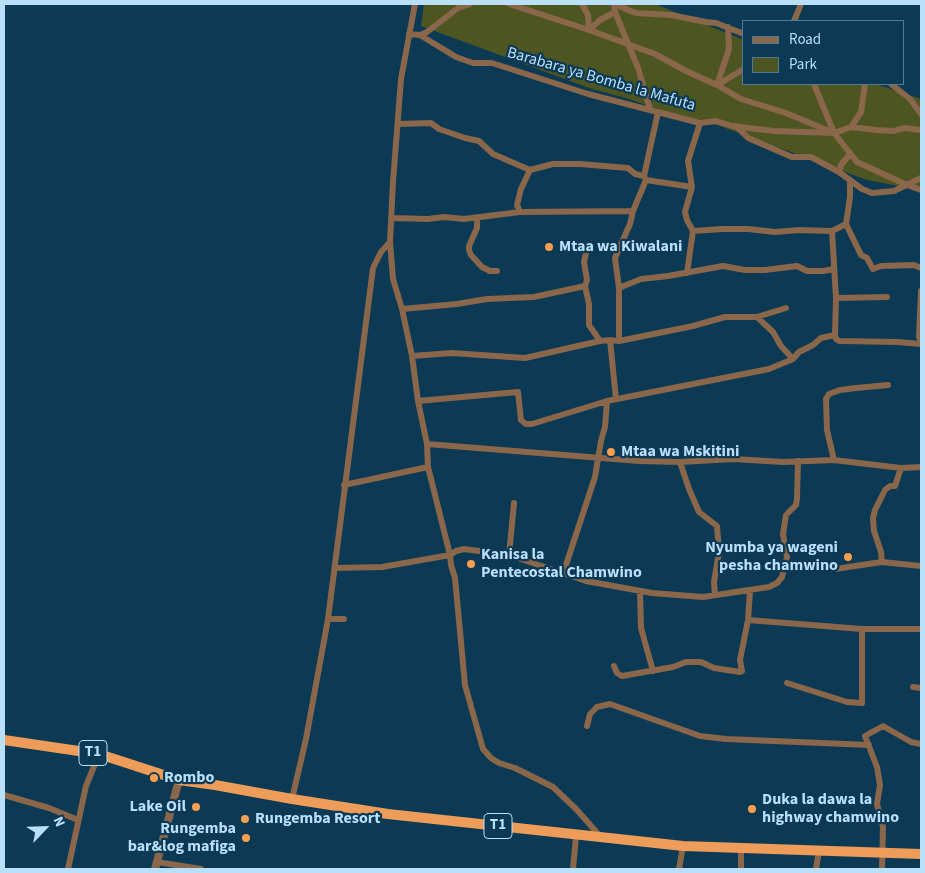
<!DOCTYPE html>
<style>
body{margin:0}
#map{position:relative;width:925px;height:873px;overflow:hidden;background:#0c3953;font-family:"Source Sans 3",sans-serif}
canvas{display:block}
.frame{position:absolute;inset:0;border:5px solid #b9dff9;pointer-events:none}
.legend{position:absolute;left:742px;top:20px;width:162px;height:65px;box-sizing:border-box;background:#0c3953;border:1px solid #517b95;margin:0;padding:6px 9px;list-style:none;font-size:15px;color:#b9dff9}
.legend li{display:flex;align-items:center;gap:10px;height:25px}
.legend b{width:25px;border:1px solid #517b95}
.north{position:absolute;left:20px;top:803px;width:50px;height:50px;-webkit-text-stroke:4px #0c3953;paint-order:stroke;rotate:66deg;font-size:14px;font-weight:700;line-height:20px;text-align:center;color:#b9dff9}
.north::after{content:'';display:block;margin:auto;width:18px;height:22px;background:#b9dff9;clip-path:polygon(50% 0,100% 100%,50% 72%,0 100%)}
</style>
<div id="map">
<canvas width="925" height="873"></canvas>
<div class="frame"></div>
<ul class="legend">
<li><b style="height:6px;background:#8a664a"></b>Road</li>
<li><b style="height:14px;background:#4d5621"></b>Park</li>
</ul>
<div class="north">N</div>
</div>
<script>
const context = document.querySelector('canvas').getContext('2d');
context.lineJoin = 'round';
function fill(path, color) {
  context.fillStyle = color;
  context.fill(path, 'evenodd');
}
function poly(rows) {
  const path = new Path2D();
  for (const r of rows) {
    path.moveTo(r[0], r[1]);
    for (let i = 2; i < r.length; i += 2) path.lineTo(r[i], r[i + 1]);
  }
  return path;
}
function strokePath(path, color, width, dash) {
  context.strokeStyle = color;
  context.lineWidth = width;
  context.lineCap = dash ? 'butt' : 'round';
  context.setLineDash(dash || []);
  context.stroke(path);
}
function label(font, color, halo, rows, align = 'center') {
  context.font = font + ' "Source Sans 3",sans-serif';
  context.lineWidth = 4.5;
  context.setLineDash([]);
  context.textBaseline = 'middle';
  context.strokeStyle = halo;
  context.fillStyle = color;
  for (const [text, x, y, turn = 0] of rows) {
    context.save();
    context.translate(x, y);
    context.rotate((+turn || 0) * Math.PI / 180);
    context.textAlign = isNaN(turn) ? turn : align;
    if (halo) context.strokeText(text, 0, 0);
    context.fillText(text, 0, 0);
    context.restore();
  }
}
fill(poly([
 [424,4,655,4,744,40,744,84,876,84,921,99,921,186,898,186,867,180,709,122,664,111,626,98,589,88,421,26]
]), '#4d5621');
strokePath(poly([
 [415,4,401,79,393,182,390,242,393,279,402,309,412,356,418,401,427,444,428,467,450,555,451,565,455,578,465,685,483,749,491,758,499,763,515,768,553,787,576,809,600,836],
 [509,4,589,30,655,54,686,71,717,85,741,99,786,113,834,133,851,127,876,130,894,131,904,128,921,130],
 [582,4,588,15,589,30],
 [614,4,615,12,638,68,650,109],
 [616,4,628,10,636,13,671,15,706,22,716,23,744,34],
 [794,21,801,4],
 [589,30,600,20,615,12],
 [409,34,420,35,456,57,473,63,492,63,588,94,700,123,716,121,732,126,774,131,834,133,857,162,907,185,921,190],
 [420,35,427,32,458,8,470,4],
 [814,84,834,133],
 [891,84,910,99,921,114],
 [717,85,729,49,728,27],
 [717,85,744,69],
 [398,124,431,123,439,129,465,138,479,141,493,154,530,170,553,164,580,164,628,168,635,174,644,176],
 [736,126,748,138,792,157,811,157,839,172,862,189,872,193,894,191,921,178],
 [851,127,861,112,865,84],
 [839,172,841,165,850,154],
 [646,180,692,187],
 [520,212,517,205,521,189,530,170],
 [477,217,477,228,469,246,469,250,471,255,482,267,490,271,497,271],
 [391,218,428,219,444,217,464,219,520,212,633,211],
 [846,224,861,255,867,258,873,269,881,266,914,265,921,268],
 [693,231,722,229,748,229,775,232,799,230,832,231],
 [586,253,584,262,587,280,585,286,589,304,589,325,600,341],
 [687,273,693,231,687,220,685,212,692,187,688,161,700,123],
 [619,288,641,279,668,276,723,266,745,270,765,270,797,266,807,271,823,271,834,269],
 [921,291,919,337,921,341],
 [836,298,887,297],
 [402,309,457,304,487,299,534,297,585,286],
 [757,317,786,308],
 [835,335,836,339,839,341,898,342,921,344],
 [610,340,616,399],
 [619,341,619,288,615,258,630,224,633,211,646,180,644,176,658,112],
 [412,356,452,353,525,358,600,341,610,340,619,341,693,326,725,317,757,317,773,332,781,346,793,359],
 [418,401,518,392,521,420,526,424,532,424,607,401,769,369,793,359,799,352,813,345,821,338,835,335,836,298,832,231,846,224,850,197,850,182],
 [427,444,639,461,680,462,734,459,783,462,834,460,901,468,921,467],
 [834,460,827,430,826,399,829,394,840,390,856,388,888,385],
 [680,462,689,489,699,512,717,526,719,552,714,582,715,595],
 [344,485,428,467],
 [509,555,514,503],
 [882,562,881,552,874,531,873,518,875,510,885,490,890,486,895,486,901,468],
 [335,568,382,567,450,555,456,551,464,549,509,555,586,581,652,593,703,597,769,587,777,583,782,577,787,557,783,534,786,515,796,505,797,499,798,461],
 [835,569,882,562,921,566],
 [563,574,595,477,601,441,605,427,607,401],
 [640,591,641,628,653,671],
 [328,619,344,619],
 [748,620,862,629,921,629],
 [614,666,617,673,622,676,673,667,686,662,701,662,714,668,740,672,742,671,740,660,748,620,750,591],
 [787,683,847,702,862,703,862,629],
 [913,687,921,688],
 [587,726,590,714,597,707,610,704,700,736,726,739,869,745],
 [4,795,49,808,78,820],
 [292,799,306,739,328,619,373,268,381,252,390,242],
 [741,848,741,869],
 [157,862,201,869],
 [68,869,86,786,99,754],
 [573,869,576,836],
 [679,869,683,846],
 [816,869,819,851],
 [882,869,883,827,877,804,880,785,877,767,865,736,883,726,911,742,921,744]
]), '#8a664a', 6);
strokePath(poly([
 [155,869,179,780]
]), '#8a664a', 8);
strokePath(poly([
 [4,740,99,754,179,780,215,785,292,799,388,814,683,846,921,854]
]), '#ee9c59', 10);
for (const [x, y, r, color] of [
 [549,247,5,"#fb9e50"],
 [611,452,5,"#fb9e50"],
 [848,557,5,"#fb9e50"],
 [471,564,5,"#fb9e50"],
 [154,778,5,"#fb9e50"],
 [196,807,5,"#fb9e50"],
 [752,809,5,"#fb9e50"],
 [245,819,5,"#fb9e50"],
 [246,838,5,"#fb9e50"]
]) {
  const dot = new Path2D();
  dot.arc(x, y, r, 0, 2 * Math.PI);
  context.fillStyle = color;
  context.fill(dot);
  strokePath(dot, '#0c3953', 2);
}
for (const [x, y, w] of [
 [93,753,28],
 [498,826,28]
]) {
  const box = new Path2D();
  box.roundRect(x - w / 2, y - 12.5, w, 25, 4);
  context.fillStyle = '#0c3953';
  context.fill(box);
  strokePath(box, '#b9dff9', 1);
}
label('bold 15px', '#b9dff9', null, [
 ["T1",93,753],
 ["T1",498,826]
]);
label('16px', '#b9dff9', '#0c3953', [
 ["Barabara ya Bomba la Mafuta",601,80,16]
]);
label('bold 16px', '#b9dff9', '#0c3953', [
 ["Mtaa wa Kiwalani",559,247],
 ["Mtaa wa Mskitini",621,452],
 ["Nyumba ya wageni",838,548,"right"],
 ["pesha chamwino",838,566,"right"],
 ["Kanisa la",481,555],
 ["Pentecostal Chamwino",481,573],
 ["Rombo",164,778],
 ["Duka la dawa la",762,800],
 ["highway chamwino",762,818],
 ["Lake Oil",186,807,"right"],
 ["Rungemba Resort",255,819],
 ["Rungemba",236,829,"right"],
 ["bar&log mafiga",236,847,"right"]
], 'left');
</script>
